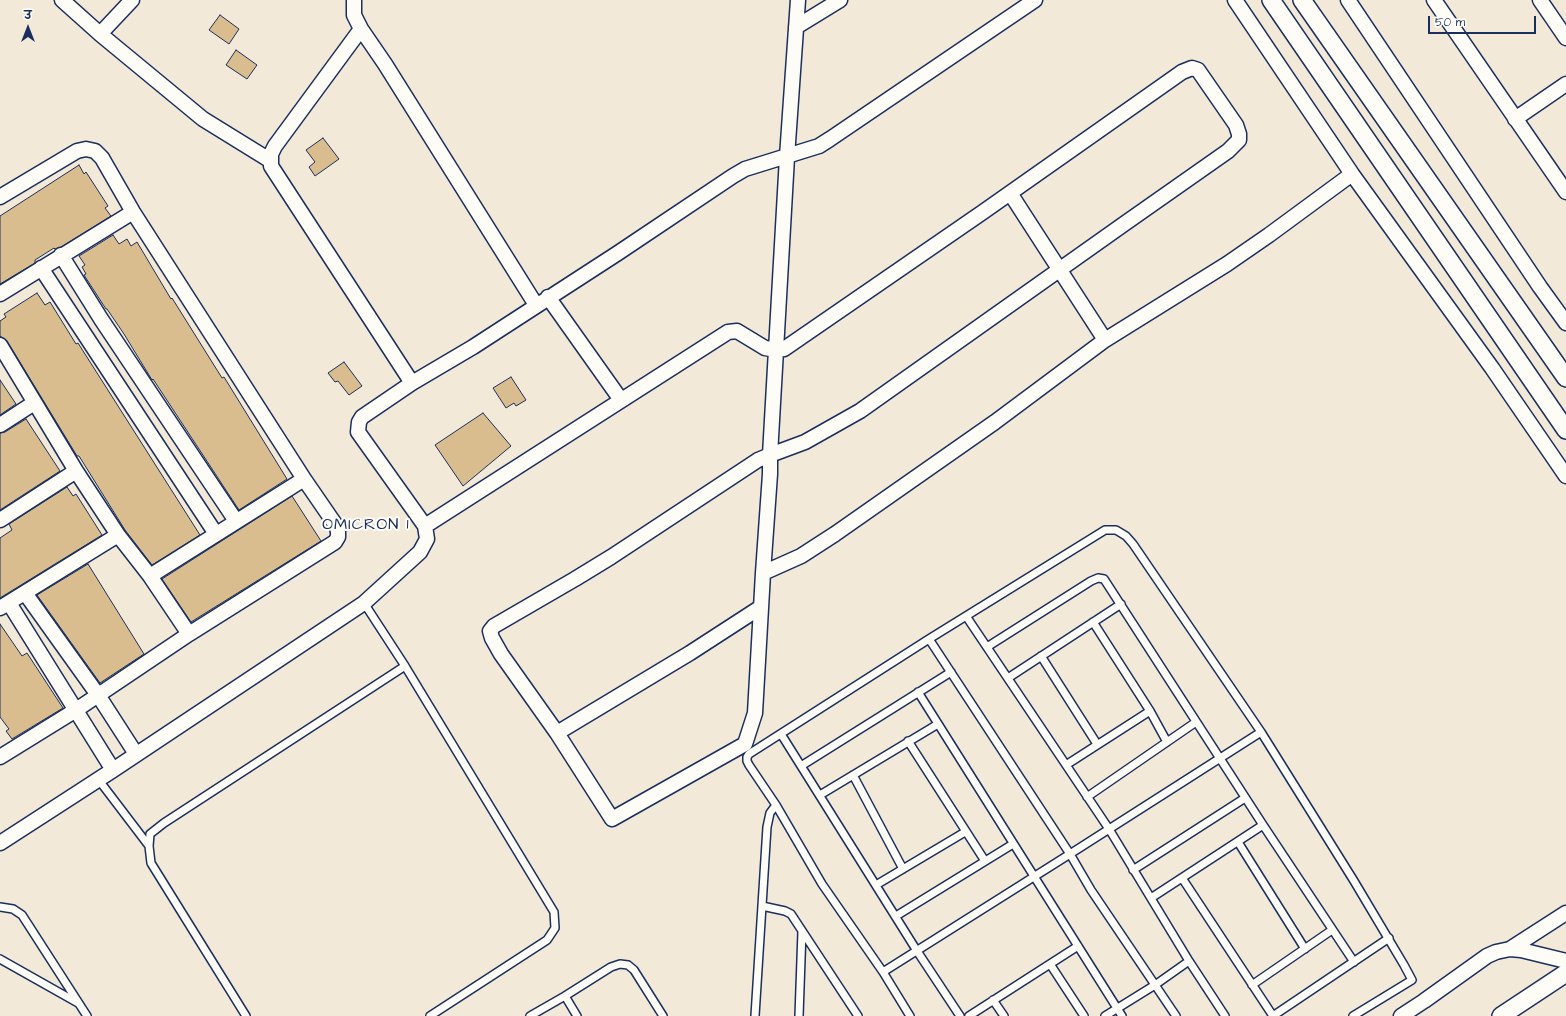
<!DOCTYPE html>
<meta charset="utf-8">
<style>
body{margin:0}
#map{position:relative;width:1566px;height:1016px;overflow:hidden;background:#f2e9d8;font-family:"Architects Daughter","Playpen Sans Deva",sans-serif}
canvas{display:block}
.north{position:absolute;left:8px;top:8px;width:40px;height:40px;-webkit-text-stroke:3px #fdfcf7;paint-order:stroke;rotate:0deg;font-size:11px;font-weight:700;line-height:16px;text-align:center;color:#1b2f5e}
.north::after{content:'';display:block;margin:auto;width:14px;height:18px;background:#1b2f5e;clip-path:polygon(50% 0,100% 100%,50% 72%,0 100%)}
.scale{position:absolute;left:1428px;top:16px;width:108px;height:18px;box-sizing:border-box;border:2px solid #1b2f5e;border-top:0;padding-left:5px;font-size:12px;line-height:14px;white-space:nowrap;color:#1b2f5e;-webkit-text-stroke:3px #fdfcf7;paint-order:stroke}
</style>
<div id="map">
<canvas width="1566" height="1016"></canvas>
<div class="north">उ</div>
<div class="scale">50 m</div>
</div>
<script>
const context = document.querySelector('canvas').getContext('2d');
context.lineJoin = 'round';
function fill(path, color) {
  context.fillStyle = color;
  context.fill(path, 'evenodd');
}
function poly(rows) {
  const path = new Path2D();
  for (const r of rows) {
    path.moveTo(r[0], r[1]);
    for (let i = 2; i < r.length; i += 2) path.lineTo(r[i], r[i + 1]);
  }
  return path;
}
function strokePath(path, color, width, dash) {
  context.strokeStyle = color;
  context.lineWidth = width;
  context.lineCap = dash ? 'butt' : 'round';
  context.setLineDash(dash || []);
  context.stroke(path);
}
function label(font, color, halo, rows, align = 'center') {
  context.font = font + ' "Architects Daughter",sans-serif';
  context.lineWidth = 4;
  context.setLineDash([]);
  context.textBaseline = 'middle';
  context.strokeStyle = halo;
  context.fillStyle = color;
  for (const [text, x, y, turn = 0] of rows) {
    context.save();
    context.translate(x, y);
    context.rotate((+turn || 0) * Math.PI / 180);
    context.textAlign = isNaN(turn) ? turn : align;
    if (halo) context.strokeText(text, 0, 0);
    context.fillText(text, 0, 0);
    context.restore();
  }
}
const building = poly([
 [220,15,239,29,229,44,209,30,220,15],
 [236,50,257,65,247,79,226,65,236,50],
 [323,138,339,159,315,176,309,167,315,162,306,150,323,138],
 [79,165,84,174,86,172,108,206,105,208,111,216,61,247,55,249,54,248,35,260,35,263,0,284,0,216,79,165],
 [113,235,119,244,127,239,131,246,137,242,165,289,171,299,172,298,222,378,224,377,287,479,239,510,153,379,152,380,124,334,107,309,106,309,84,275,86,274,82,267,85,265,79,256,113,235],
 [37,293,45,305,50,302,76,344,78,343,200,535,152,565,125,530,79,456,77,456,7,341,0,336,0,321,6,317,4,314,37,293],
 [344,362,362,386,349,395,338,381,335,382,328,373,344,362],
 [511,377,526,400,516,406,514,403,506,408,493,388,511,377],
 [0,380,16,404,0,415,0,380],
 [483,413,511,446,463,486,435,445,483,413],
 [26,419,60,471,0,510,0,433,5,432,26,419],
 [67,487,73,496,76,494,102,535,0,598,0,538,12,530,9,524,67,487],
 [292,496,321,541,191,622,162,579,292,496],
 [88,564,144,654,100,683,37,595,88,564],
 [0,624,22,656,27,653,63,708,12,739,6,731,9,729,0,717,0,624]
]);
fill(building, '#dabd8e');
strokePath(building, '#1b2f5e', 1);
const service = poly([
 [364,603,405,666,554,912,555,928,547,940,430,1016],
 [966,616,1109,829,1189,961,1225,1016],
 [1093,622,1150,711,1167,742],
 [929,639,1070,854,1091,890,1176,1016],
 [987,647,1091,581,1098,578,1104,579,1263,825,1354,962],
 [1041,656,1097,744],
 [1008,678,1121,604],
 [918,692,1122,1016],
 [781,734,917,951,960,1016],
 [908,741,985,861],
 [1066,765,1150,711],
 [801,766,951,672],
 [853,775,903,869],
 [98,779,149,846],
 [820,795,938,724],
 [1087,797,1196,722],
 [1238,842,1305,949],
 [1133,870,1245,798],
 [1182,878,1273,1016],
 [876,885,965,832],
 [1151,898,1263,825],
 [762,906,785,911,791,914,858,1016],
 [0,907,13,909,22,915,87,1016],
 [896,916,1013,844],
 [0,959,78,1003],
 [1050,964,1084,1016],
 [883,972,1070,854,1261,732],
 [1252,985,1332,930],
 [565,996,611,967,620,964,628,965,634,970,663,1016],
 [993,1000,1004,1016],
 [246,1016,151,863,149,846,150,834,164,823,405,666],
 [530,1016,565,996,577,1016],
 [755,1016,767,827,770,813,776,805],
 [799,1016,802,931],
 [910,1016,883,972,822,884,776,805,749,765,747,761,747,757,749,754,929,639,1105,530,1116,530,1126,536,1133,544,1261,732,1354,881,1404,965,1412,980,1353,1016],
 [969,1016,1078,946],
 [1105,1016,1155,985,1189,961],
 [1273,1016,1389,938]
]);
const minor = poly([
 [62,0,100,34,203,119,271,161],
 [354,0,354,15,361,29,385,64,536,305],
 [1235,0,1352,174,1492,368,1566,476],
 [1348,0,1540,287,1566,323],
 [1434,0,1566,192],
 [1540,0,1566,38],
 [796,27,840,0],
 [361,29,275,146,271,154,271,166,412,383],
 [100,34,132,0],
 [1515,119,1566,84],
 [1010,193,1105,340],
 [0,197,77,151,86,149,95,151,102,158,133,212,304,479,337,527,338,532,338,537,335,542,189,634,76,710,0,757],
 [61,255,101,319,236,521],
 [41,268,216,534],
 [0,294,133,212],
 [548,297,621,400],
 [0,345,76,471,118,535,150,576,189,634],
 [0,425,34,403],
 [0,520,76,471],
 [425,526,728,332,737,331,765,348,776,350,784,349,983,212,1182,72,1192,68,1198,70,1236,125,1239,134,1239,140,1228,151,1124,224,860,411,805,442,770,455,758,460,611,557,575,579,494,626,490,631,492,638,501,654,557,733,612,819,745,744,755,713,763,573,770,474,770,455,776,350,787,157,798,0],
 [763,573,801,556,835,534,995,422,1105,340,1227,264,1269,235,1352,174],
 [150,576,304,479],
 [25,593,98,695,136,754],
 [9,603,113,770],
 [0,608,118,535],
 [557,733,690,653,761,607],
 [0,843,113,770,364,603,420,552,427,539,425,526,358,432,359,422,362,417,412,383,473,347,618,253,733,176,745,169,819,146,830,139,1035,0],
 [1510,949,1566,913],
 [1401,1016,1424,1001,1487,956,1496,952,1510,949,1521,950,1566,961]
]);
const tertiary = poly([
 [1271,0,1566,430],
 [1302,0,1566,378],
 [1501,1016,1566,973]
]);
strokePath(service, '#1b2f5e', 10);
strokePath(minor, '#1b2f5e', 17);
strokePath(tertiary, '#1b2f5e', 20);
strokePath(service, '#fdfcf7', 7);
strokePath(minor, '#fdfcf7', 14);
strokePath(tertiary, '#fdfcf7', 17);
context.letterSpacing = '1px';
label('16px', '#1b2f5e', '#fdfcf7', [
 ["OMICRON 1",366,526]
]);
context.letterSpacing = '0px';
</script>
